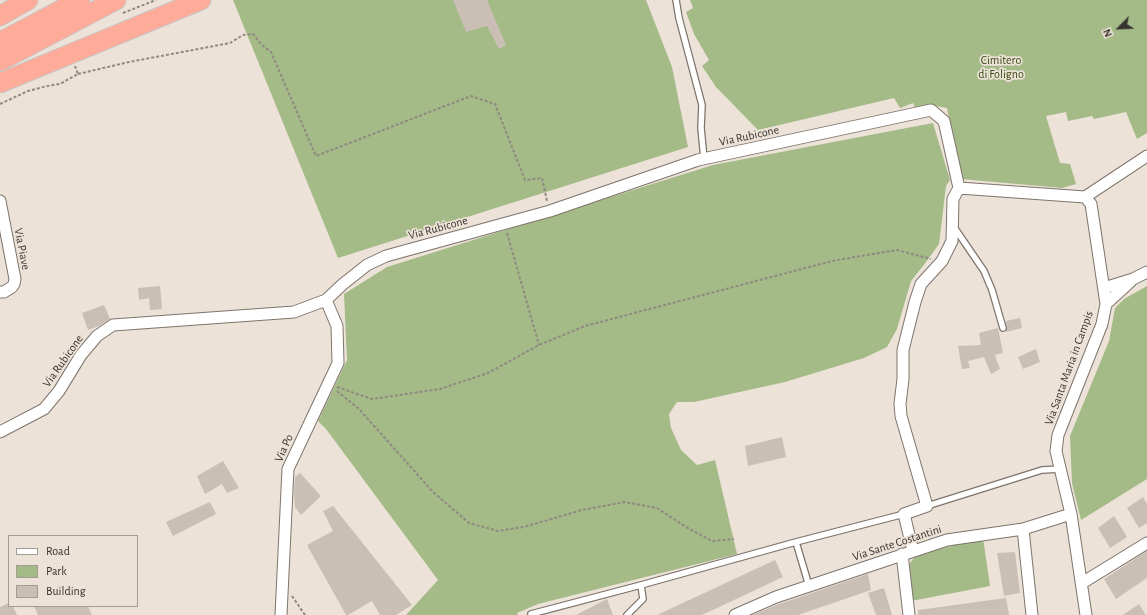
<!DOCTYPE html>
<style>
body{margin:0}
#map{position:relative;width:1147px;height:615px;overflow:hidden;background:#ede2d8;font-family:"Alegreya Sans",sans-serif}
canvas{display:block}
.legend{position:absolute;left:8px;top:535px;width:130px;height:72px;box-sizing:border-box;background:#ede2d8;border:1px solid #a49c94;margin:0;padding:5px 7px;list-style:none;font-size:12px;color:#37332f}
.legend li{display:flex;align-items:center;gap:8px;height:20px}
.legend b{width:20px;border:1px solid #a49c94}
.north{position:absolute;left:1099px;top:8px;width:40px;height:40px;-webkit-text-stroke:3px #ede2d8;paint-order:stroke;rotate:246deg;font-size:11px;font-weight:700;line-height:16px;text-align:center;color:#37332f}
.north::after{content:'';display:block;margin:auto;width:14px;height:18px;background:#37332f;clip-path:polygon(50% 0,100% 100%,50% 72%,0 100%)}
</style>
<div id="map">
<canvas width="1147" height="615"></canvas>
<ul class="legend">
<li><b style="height:5px;background:#fff"></b>Road</li>
<li><b style="height:11px;background:#a4ba87"></b>Park</li>
<li><b style="height:11px;background:#c9bfb5"></b>Building</li>
</ul>
<div class="north">N</div>
</div>
<script>
const context = document.querySelector('canvas').getContext('2d');
context.lineJoin = 'round';
function fill(path, color) {
  context.fillStyle = color;
  context.fill(path, 'evenodd');
}
function poly(rows) {
  const path = new Path2D();
  for (const r of rows) {
    path.moveTo(r[0], r[1]);
    for (let i = 2; i < r.length; i += 2) path.lineTo(r[i], r[i + 1]);
  }
  return path;
}
function strokePath(path, color, width, dash) {
  context.strokeStyle = color;
  context.lineWidth = width;
  context.lineCap = dash ? 'butt' : 'round';
  context.setLineDash(dash || []);
  context.stroke(path);
}
function label(font, color, halo, rows, align = 'center') {
  context.font = font + ' "Alegreya Sans",sans-serif';
  context.lineWidth = 3.5;
  context.setLineDash([]);
  context.textBaseline = 'middle';
  context.strokeStyle = halo;
  context.fillStyle = color;
  for (const [text, x, y, turn = 0] of rows) {
    context.save();
    context.translate(x, y);
    context.rotate((+turn || 0) * Math.PI / 180);
    context.textAlign = isNaN(turn) ? turn : align;
    if (halo) context.strokeText(text, 0, 0);
    context.fillText(text, 0, 0);
    context.restore();
  }
}
fill(poly([
 [233,0,646,0,672,67,688,147,338,258],
 [690,0,1147,0,1147,133,1137,139,1126,112,1094,119,1092,116,1068,121,1066,112,1046,116,1060,163,1070,164,1076,184,1062,188,961,179,947,108,931,105,916,110,913,103,900,108,894,98,758,130,716,87,702,66,709,60,694,34,686,12,693,8],
 [933,123,950,180,946,186,939,244,923,266,911,281,897,329,887,347,864,358,785,382,694,402,677,402,669,414,671,428,681,450,697,465,715,460,737,554,538,604,517,613,518,615,406,615,438,580,326,429,318,421,347,360,344,294,387,267,713,165],
 [1147,286,1147,479,1081,520,1072,483,1070,436,1109,341,1115,308,1124,299],
 [983,538,990,586,911,601,907,567,916,555]
]), '#a4ba87');
fill(poly([
 [453,0,487,0,506,45,499,49,487,26,466,32],
 [160,286,162,309,150,310,149,298,139,300,138,288],
 [104,305,110,319,99,326,88,330,82,313],
 [1020,318,1022,328,1006,332,1007,329,1006,321],
 [998,328,1003,353,995,355,1000,369,991,374,984,357,968,361,970,368,962,369,958,346,981,345,979,333],
 [1036,349,1040,362,1023,369,1018,357],
 [782,437,786,457,748,466,745,446],
 [223,461,239,488,227,493,222,484,205,494,197,476],
 [300,473,321,496,301,515,295,507,294,492,295,477],
 [1143,497,1147,504,1147,523,1139,528,1127,508],
 [210,502,216,514,173,536,166,522],
 [333,506,412,605,396,615,380,615,372,601,348,615,346,615,307,545,333,531,323,511],
 [1114,516,1127,537,1110,548,1098,528],
 [1147,551,1147,578,1116,599,1104,579],
 [1015,552,1020,593,1004,596,997,553],
 [775,560,783,577,702,615,657,615],
 [868,574,871,590,798,615,752,615,779,604],
 [884,588,892,615,876,615,868,593],
 [1006,598,1009,615,918,615,918,610],
 [607,599,613,615,576,615],
 [9,603,9,606,13,606,17,615,0,615,0,607],
 [1139,604,1146,615,1123,615],
 [34,606,88,606,92,615,38,615]
]), '#c9bfb5');
const lane = poly([
 [676,0,679,18,702,105,701,128,704,159],
 [954,227,984,271,992,290,1003,328],
 [927,506,1042,470,1060,469],
 [796,542,904,514],
 [531,614,641,585,796,542,809,586],
 [627,615,643,599,641,585]
]);
const street = poly([
 [1085,197,1147,156],
 [0,201,15,279,14,284,12,287,4,292,0,292],
 [1104,288,1133,279,1147,272],
 [1106,304,1131,281],
 [0,432,44,409,59,391,81,355,97,336,113,325,294,312,326,300,343,284,367,265,386,256,550,211,698,160,931,110,944,121,959,188,1085,197,1091,204,1106,304,1102,324,1058,435,1056,451,1071,514,1086,615],
 [1023,529,1032,615],
 [913,551,904,514,927,506,901,416,900,404,903,379,903,350,915,302,921,284,942,261,952,241,953,199,959,188],
 [902,554,909,615],
 [1082,583,1147,543],
 [281,615,288,469,338,363,337,326,326,300],
 [735,615,776,597,947,540,1023,529,1071,514]
]);
const highway = poly([
 [0,16,28,0],
 [0,42,80,0],
 [0,61,116,0],
 [0,83,201,0]
]);
strokePath(lane, '#7e746b', 8);
strokePath(street, '#7e746b', 13);
strokePath(highway, '#c7c6c5', 21);
strokePath(poly([
 [123,13,156,0],
 [78,74,129,62,230,43,243,35,253,34,262,45,271,52,316,156,471,96,495,104,525,180,542,178,547,201],
 [0,104,28,91,47,86,60,84,78,74,75,66],
 [507,233,539,345],
 [337,387,372,399,440,389,488,373,539,345,585,326,832,261,897,250,931,259],
 [337,391,359,409,433,492,469,523,498,531,524,527,582,510,625,502,657,508,686,527,712,541,734,539],
 [292,596,305,615]
]), '#908982', 2, [3, 2]);
strokePath(lane, '#fff', 5.5);
strokePath(street, '#fff', 11);
strokePath(highway, '#feab9a', 19);
label('12px', '#364a0f', '#ede2d8', [
 ["Cimitero",1001,60],
 ["di Foligno",1001,74]
]);
label('12px', '#37332f', '#ede2d8', [
 ["Via Rubicone",749,136,-12],
 ["Via Rubicone",438,228,-15],
 ["Via Piave",22,249,79],
 ["Via Rubicone",63,361,-55],
 ["Via Santa Maria in Campis",1069,368,-70],
 ["Via Po",284,448,-66],
 ["Via Sante Costantini",897,543,-18]
]);
</script>
